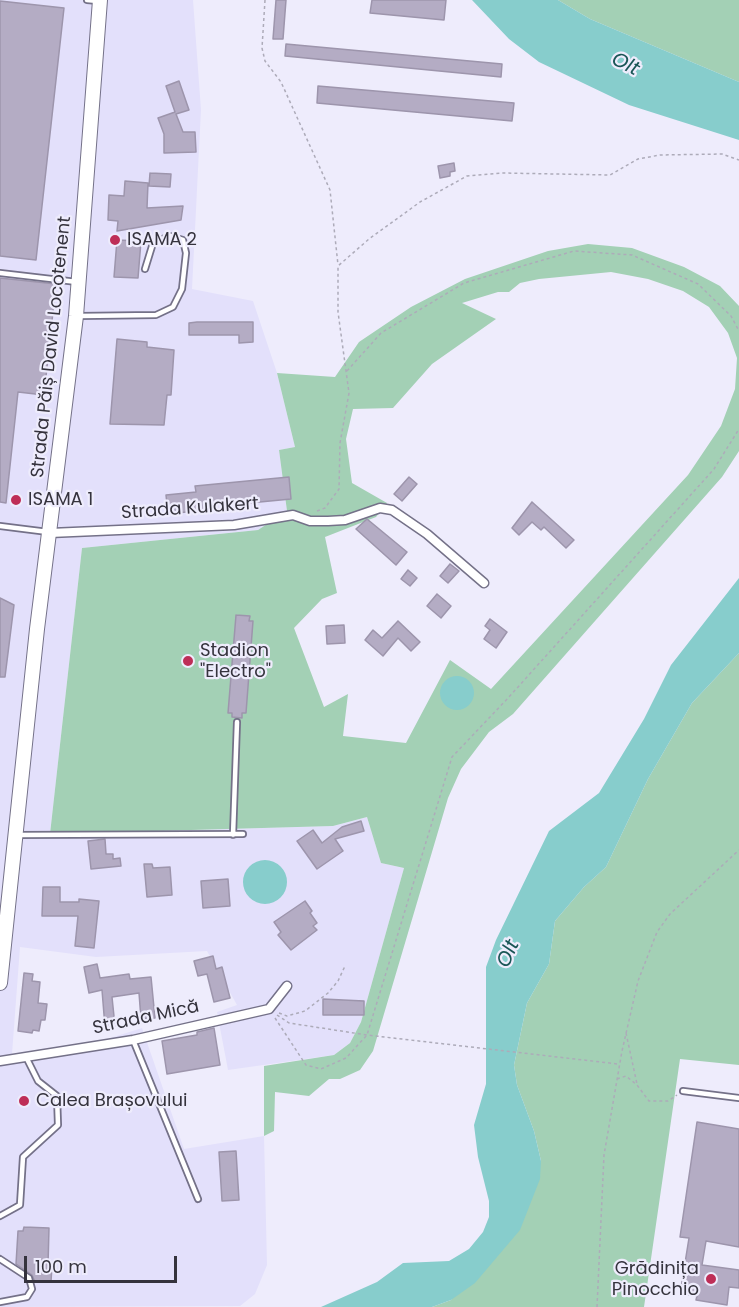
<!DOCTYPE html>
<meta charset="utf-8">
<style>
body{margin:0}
#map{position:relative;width:739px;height:1307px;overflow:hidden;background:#eeecfc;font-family:Poppins,sans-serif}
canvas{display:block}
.scale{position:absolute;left:24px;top:1256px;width:153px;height:27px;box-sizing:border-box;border:3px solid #35333d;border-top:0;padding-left:8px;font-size:18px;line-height:21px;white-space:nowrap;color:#35333d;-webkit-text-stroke:4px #eeecfc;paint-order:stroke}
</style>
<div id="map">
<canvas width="739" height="1307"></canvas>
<div class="scale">100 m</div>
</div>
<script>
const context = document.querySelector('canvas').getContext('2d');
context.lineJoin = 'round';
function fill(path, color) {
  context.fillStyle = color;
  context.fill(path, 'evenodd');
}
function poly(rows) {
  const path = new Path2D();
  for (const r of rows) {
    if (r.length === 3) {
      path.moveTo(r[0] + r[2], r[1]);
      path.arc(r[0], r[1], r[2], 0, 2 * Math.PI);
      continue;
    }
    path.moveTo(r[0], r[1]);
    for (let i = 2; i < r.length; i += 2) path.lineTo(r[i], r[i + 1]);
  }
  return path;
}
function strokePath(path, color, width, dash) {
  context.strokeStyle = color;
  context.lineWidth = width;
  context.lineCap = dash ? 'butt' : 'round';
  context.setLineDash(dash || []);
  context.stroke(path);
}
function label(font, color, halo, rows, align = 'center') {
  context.font = font + ' Poppins,sans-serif';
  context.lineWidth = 4.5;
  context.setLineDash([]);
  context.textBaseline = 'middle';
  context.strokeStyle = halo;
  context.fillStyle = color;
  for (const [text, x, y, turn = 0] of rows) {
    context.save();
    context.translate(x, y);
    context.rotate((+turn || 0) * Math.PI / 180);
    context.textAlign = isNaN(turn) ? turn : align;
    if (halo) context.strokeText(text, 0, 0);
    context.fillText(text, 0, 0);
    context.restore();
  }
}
fill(poly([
 [0,0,193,0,201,110,192,289,253,301,277,373,295,447,279,450,287,511,258,530,82,548,50,834,333,826,367,817,381,863,404,868,361,1022,350,1043,334,1055,228,1070,217,1012,237,1005,207,951,96,957,20,947,12,1054,101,1041,142,1028,184,1149,264,1136,267,1265,255,1294,240,1306,0,1307]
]), '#e3e0fb');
fill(poly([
 [558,0,739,0,739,82,590,19],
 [588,244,632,248,684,267,720,286,739,306,739,451,722,477,513,714,489,732,461,769,448,798,373,1051,360,1070,340,1079,329,1079,309,1096,275,1092,274,1131,264,1136,264,1066,334,1055,350,1043,361,1022,404,868,381,863,367,817,333,826,50,834,82,548,258,530,287,511,279,450,295,447,277,373,335,377,359,342,411,307,465,279,548,251],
 [611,272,648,279,683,291,709,307,728,333,737,358,735,389,721,426,688,475,491,689,450,660,406,743,343,736,348,694,324,707,294,628,322,599,337,593,325,537,376,517,387,503,352,483,346,439,353,409,393,408,432,364,496,319,462,303,498,292,509,292,520,283,539,279],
 [739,653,739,1065,680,1059,644,1307,432,1307,451,1300,541,1161,534,1131,517,1085,514,1065,527,1003,549,964,555,921,584,887,606,867,648,779,692,703]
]), '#a3d0b5');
fill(poly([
 [472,0,558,0,590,19,739,82,739,140,629,105,539,62,509,39],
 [739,578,739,653,692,703,648,779,606,867,584,887,555,921,549,964,527,1003,514,1065,517,1085,534,1131,541,1161,540,1179,520,1230,475,1283,451,1300,432,1307,321,1307,377,1282,403,1263,449,1261,469,1249,483,1232,489,1217,489,1201,478,1157,474,1125,486,1084,486,967,496,940,549,831,599,793,644,719,671,665],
 [457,693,17],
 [265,882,22]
]), '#87cdcc');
const building = poly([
 [276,0,286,0,283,39,273,39,276,0],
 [372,0,446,0,444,20,370,13,372,0],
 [0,1,64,8,36,260,0,256,0,1],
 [286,44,502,64,501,77,285,56,286,44],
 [179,81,189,110,176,114,183,132,195,132,196,152,164,153,164,134,158,118,175,112,166,86,179,81],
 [318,86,514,103,512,121,317,103,318,86],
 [454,163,455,171,450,172,450,176,440,178,438,166,454,163],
 [150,173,171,174,170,187,149,186,150,173],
 [125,181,148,183,147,208,183,206,181,220,117,231,118,221,108,220,109,195,124,196,125,181],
 [117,240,141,241,138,278,114,277,117,240],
 [0,278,56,284,44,395,18,392,6,503,0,502,0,278],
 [197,322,253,322,253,342,239,343,239,335,189,335,189,323,197,322],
 [117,339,147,342,147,347,174,350,171,395,167,395,164,425,110,424,117,339],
 [289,477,291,499,239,504,238,500,213,502,214,509,168,514,166,495,196,492,195,486,289,477],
 [409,477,417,484,402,501,394,494,409,477],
 [532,502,574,540,566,548,544,527,541,530,532,522,519,535,512,528,532,502],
 [367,519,407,552,396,565,356,529,367,519],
 [450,564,459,571,448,583,440,576,450,564],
 [408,570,417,578,410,586,401,579,408,570],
 [437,594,451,606,441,618,427,606,437,594],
 [0,598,14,605,5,677,0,677,0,598],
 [236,615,250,616,249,621,253,621,246,713,242,713,242,718,232,717,232,713,228,713,236,615],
 [490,619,507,632,496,648,484,639,490,630,485,626,490,619],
 [398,621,420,642,411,651,398,638,383,656,365,640,373,630,382,638,398,621],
 [344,625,345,643,327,644,326,626,344,625],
 [361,821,364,831,335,839,343,851,317,869,297,841,313,830,322,843,342,827,361,821],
 [105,839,106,854,113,854,113,859,120,858,121,866,91,869,88,841,105,839],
 [144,864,152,864,153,868,170,867,172,895,147,897,144,864],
 [228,879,230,906,203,908,201,881,228,879],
 [43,887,60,887,60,902,79,902,79,899,99,901,94,948,75,946,78,916,42,916,43,887],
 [305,901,312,911,310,913,317,923,313,926,317,930,291,950,278,935,281,932,274,922,305,901],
 [213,956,216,969,222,967,230,998,214,1002,207,974,198,976,194,961,213,956],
 [97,964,100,978,129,974,130,979,151,977,155,1018,141,1019,139,993,112,997,115,1026,105,1027,102,990,89,993,84,967,97,964],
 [24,973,33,974,32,981,40,982,38,1003,47,1004,45,1020,41,1020,39,1031,33,1030,32,1033,18,1031,24,973],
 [323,999,364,1001,364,1015,323,1015,323,999],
 [214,1028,220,1065,167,1074,162,1041,197,1035,197,1032,214,1028],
 [697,1122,739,1129,739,1247,706,1241,702,1265,739,1270,739,1288,729,1287,727,1305,696,1300,697,1296,680,1294,689,1238,680,1237,697,1122],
 [236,1151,239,1200,222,1201,219,1152,236,1151],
 [24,1227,49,1228,48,1265,52,1265,51,1282,35,1282,32,1275,16,1264,18,1231,23,1231,24,1227]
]);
fill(building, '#b4acc4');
strokePath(building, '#9d95ac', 1.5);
const service = poly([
 [87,0,98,1],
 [0,273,77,282],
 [79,316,156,315,173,307,182,289,186,253,183,240,170,236,153,243,145,269],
 [0,526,48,532],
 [17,835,243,834],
 [233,835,237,722],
 [133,1040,198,1199],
 [683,1091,739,1098],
 [0,1216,20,1205,23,1157,58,1125,57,1096,38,1081,26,1057],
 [0,1259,29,1278,32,1289,27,1297,0,1302]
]);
const minor = poly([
 [50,533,234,525,293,515,310,521,328,521,345,520,380,508,392,510,427,534,484,583],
 [0,1061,133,1040,269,1009,287,986]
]);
const primary = poly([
 [0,983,37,629,76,316,100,0]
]);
strokePath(service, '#747188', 8);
strokePath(minor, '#747188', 11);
strokePath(primary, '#747188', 16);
strokePath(poly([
 [265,0,262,48,265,61,281,82,330,190,338,265],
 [347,371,381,333,464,283,574,251,632,255,698,284,731,316,739,331],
 [317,511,325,508,339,489,340,443,349,393,338,312,338,266,369,239,420,202,467,176,502,173,610,175,638,159,660,155,722,154,739,160],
 [279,1013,287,1016,305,1011,328,993,338,981,345,966],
 [277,1015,289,1023,367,1035,618,1064],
 [275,1018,306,1065,321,1069,346,1058,367,1035,452,757,509,697,714,469,739,429],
 [626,1033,637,1084],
 [617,1079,626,1076,637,1085,649,1101,668,1101,677,1095],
 [597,1307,604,1155,622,1051,638,981,657,932,670,914,739,850]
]), '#adabb9', 1.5, [3, 3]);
strokePath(service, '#fff', 4.5);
strokePath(minor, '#fff', 8);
strokePath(primary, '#fff', 14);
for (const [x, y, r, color] of [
 [115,240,6,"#be2e57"],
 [16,500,6,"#be2e57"],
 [188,661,6,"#be2e57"],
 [24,1101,6,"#be2e57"],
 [711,1279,6,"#be2e57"]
]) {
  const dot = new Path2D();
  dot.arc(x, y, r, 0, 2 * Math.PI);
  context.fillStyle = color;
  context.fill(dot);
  strokePath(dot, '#eeecfc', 2);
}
label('18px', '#35333d', '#eeecfc', [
 ["ISAMA 2",127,240],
 ["ISAMA 1",28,500],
 ["Stadion",200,651],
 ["\"Electro\"",200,672],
 ["Calea Brașovului",36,1101],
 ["Grădinița",699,1269,"right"],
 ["Pinocchio",699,1290,"right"]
], 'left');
label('18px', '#35333d', '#eeecfc', [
 ["Strada Păiș David Locotenent",52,347,-84],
 ["Strada Kulakert",190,509,-4],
 ["Strada Mică",146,1018,-12]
]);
label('italic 20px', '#1a5656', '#eeecfc', [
 ["Olt",625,65,27],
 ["Olt",509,954,-66]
]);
</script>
